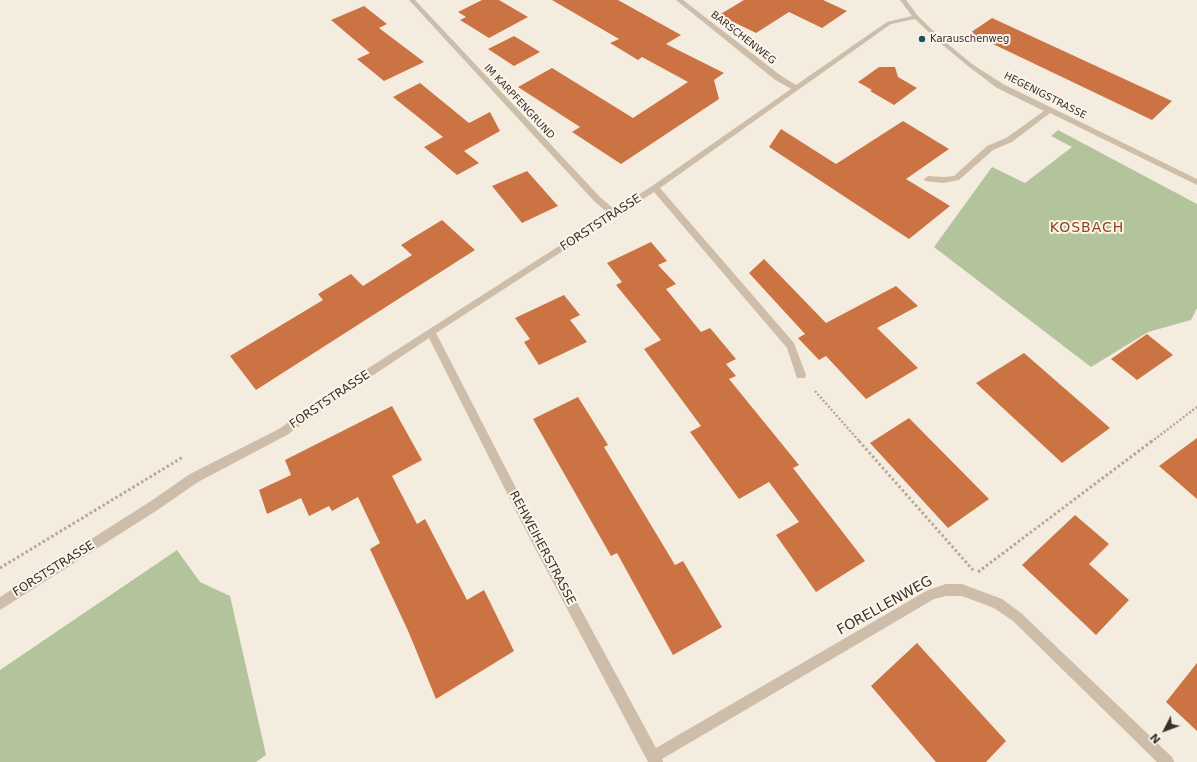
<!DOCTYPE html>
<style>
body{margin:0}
#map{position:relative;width:1197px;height:762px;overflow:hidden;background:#f4ecde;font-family:"DejaVu Sans",sans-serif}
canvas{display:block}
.north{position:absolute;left:1145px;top:710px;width:40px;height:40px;-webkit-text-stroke:3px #fbf5eb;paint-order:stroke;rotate:228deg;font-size:11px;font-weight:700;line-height:16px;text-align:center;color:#3a3029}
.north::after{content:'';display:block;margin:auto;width:14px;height:18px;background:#3a3029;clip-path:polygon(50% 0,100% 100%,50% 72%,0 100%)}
</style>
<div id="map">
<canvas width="1197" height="762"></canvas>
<div class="north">N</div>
</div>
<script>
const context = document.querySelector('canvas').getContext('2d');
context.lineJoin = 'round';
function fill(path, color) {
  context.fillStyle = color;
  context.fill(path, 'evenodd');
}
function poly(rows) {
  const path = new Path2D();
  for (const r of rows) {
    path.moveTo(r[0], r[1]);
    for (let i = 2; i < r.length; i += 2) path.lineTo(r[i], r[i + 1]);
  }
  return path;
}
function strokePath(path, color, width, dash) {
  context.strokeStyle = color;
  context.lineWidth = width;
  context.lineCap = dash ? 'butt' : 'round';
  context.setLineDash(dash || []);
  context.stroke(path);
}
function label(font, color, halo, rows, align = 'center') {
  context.font = font + ' "DejaVu Sans",sans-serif';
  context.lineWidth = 4;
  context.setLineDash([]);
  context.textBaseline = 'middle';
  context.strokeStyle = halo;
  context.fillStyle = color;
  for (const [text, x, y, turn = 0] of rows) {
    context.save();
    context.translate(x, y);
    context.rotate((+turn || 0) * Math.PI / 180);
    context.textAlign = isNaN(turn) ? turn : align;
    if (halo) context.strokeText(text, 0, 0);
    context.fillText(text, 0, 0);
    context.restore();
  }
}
fill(poly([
 [1058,130,1197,204,1197,308,1191,320,1148,332,1091,367,934,247,992,167,1025,183,1072,147,1051,136],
 [177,550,200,582,230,596,266,755,256,762,0,762,0,670]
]), '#b3c49d');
fill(poly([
 [482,0,499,0,528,17,489,38,460,20,466,17,458,12],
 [552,0,618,0,681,35,666,44,724,73,714,80,719,99,621,164,572,132,580,127,518,87,552,68,633,118,688,82,642,57,638,60,610,43,619,39],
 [744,0,823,0,847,11,822,28,789,12,756,33,719,15],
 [364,6,387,24,379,28,424,62,384,81,357,59,370,53,331,20],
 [992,18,1172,101,1152,120,970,33],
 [514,36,540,52,514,66,488,49],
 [879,67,895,67,898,77,917,88,894,105,870,91,872,90,858,82],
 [420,83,469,123,490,112,500,131,464,151,479,163,457,175,424,147,443,137,393,97],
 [903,121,949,149,906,179,950,206,909,239,769,147,781,129,836,164],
 [527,171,558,206,522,223,492,186],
 [442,220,475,250,256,390,230,356,323,300,318,294,351,274,363,286,412,255,401,245],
 [651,242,667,261,658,265,676,284,666,289,701,332,710,328,736,359,726,364,736,376,729,379,799,465,793,468,865,561,816,592,776,535,799,522,769,482,739,499,690,432,701,426,644,349,661,340,616,285,622,282,607,263],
 [764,259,826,323,896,286,918,306,877,328,918,368,866,399,826,356,819,360,798,338,805,334,749,273],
 [564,295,580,315,570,320,587,342,539,365,524,342,530,339,515,318],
 [1147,334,1173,355,1137,380,1111,359],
 [1024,353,1110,428,1062,463,976,383],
 [578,397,608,445,604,447,675,565,683,561,722,627,673,655,617,553,611,556,533,419],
 [392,406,422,460,392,476,417,524,425,519,467,600,484,590,514,651,436,699,409,633,370,549,380,543,358,497,332,511,329,506,309,516,301,498,267,514,259,490,291,475,285,460],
 [909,418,989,499,948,528,870,443],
 [1197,438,1197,499,1159,466],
 [1075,515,1109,544,1089,564,1129,600,1096,635,1022,565],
 [917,643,1006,741,986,762,936,762,871,686],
 [1197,663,1197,731,1166,702]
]), '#cc7344');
strokePath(poly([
 [815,391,860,442],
 [1151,442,1197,407]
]), '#b9a793', 2.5, [2, 2]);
strokePath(poly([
 [859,441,973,570],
 [0,568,183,457],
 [978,572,1152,441]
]), '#b9a793', 3, [2.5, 2.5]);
fill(poly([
 [409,0,415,0,600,197,615,210,652,186,791,89,774,79,676,0,683,0,780,75,796,85,887,22,912,16,900,0,906,0,918,16,943,40,972,64,1003,84,1197,179,1197,185,1050,113,1012,142,993,150,959,180,943,183,925,181,924,179,928,176,943,177,954,176,987,146,1006,138,1044,111,997,88,968,66,939,42,915,19,891,24,660,188,794,343,806,375,805,378,797,378,787,348,654,192,436,333,535,525,656,748,928,590,946,584,962,584,1002,599,1021,613,1172,757,1174,762,1157,762,1013,621,994,608,962,596,946,596,934,599,662,759,663,762,648,762,527,533,429,338,336,400,287,435,198,482,156,511,0,610,0,597,148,503,190,474,279,429,328,394,609,214,594,201,409,0]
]), '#cdbda9');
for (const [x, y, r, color] of [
 [922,39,4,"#1c535e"]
]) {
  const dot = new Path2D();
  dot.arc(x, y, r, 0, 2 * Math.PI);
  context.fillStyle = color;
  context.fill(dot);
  strokePath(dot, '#fbf5eb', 1.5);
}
label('10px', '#3a3029', '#fbf5eb', [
 ["BARSCHENWEG",743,38,38],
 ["HEGENIGSTRASSE",1045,96,27],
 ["IM KARPFENGRUND",519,102,47]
]);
label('10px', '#3a3029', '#fbf5eb', [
 ["Karauschenweg",930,39]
], 'left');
label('12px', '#3a3029', '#fbf5eb', [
 ["FORSTSTRASSE",601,223,-33],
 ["FORSTSTRASSE",330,400,-34],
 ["REHWEIHERSTRASSE",542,548,62],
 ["FORSTSTRASSE",54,569,-32]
]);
context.letterSpacing = '1px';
label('14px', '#8e431d', '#fbf5eb', [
 ["KOSBACH",1087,228]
]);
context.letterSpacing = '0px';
label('14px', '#3a3029', '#fbf5eb', [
 ["FORELLENWEG",885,606,-29]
]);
</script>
